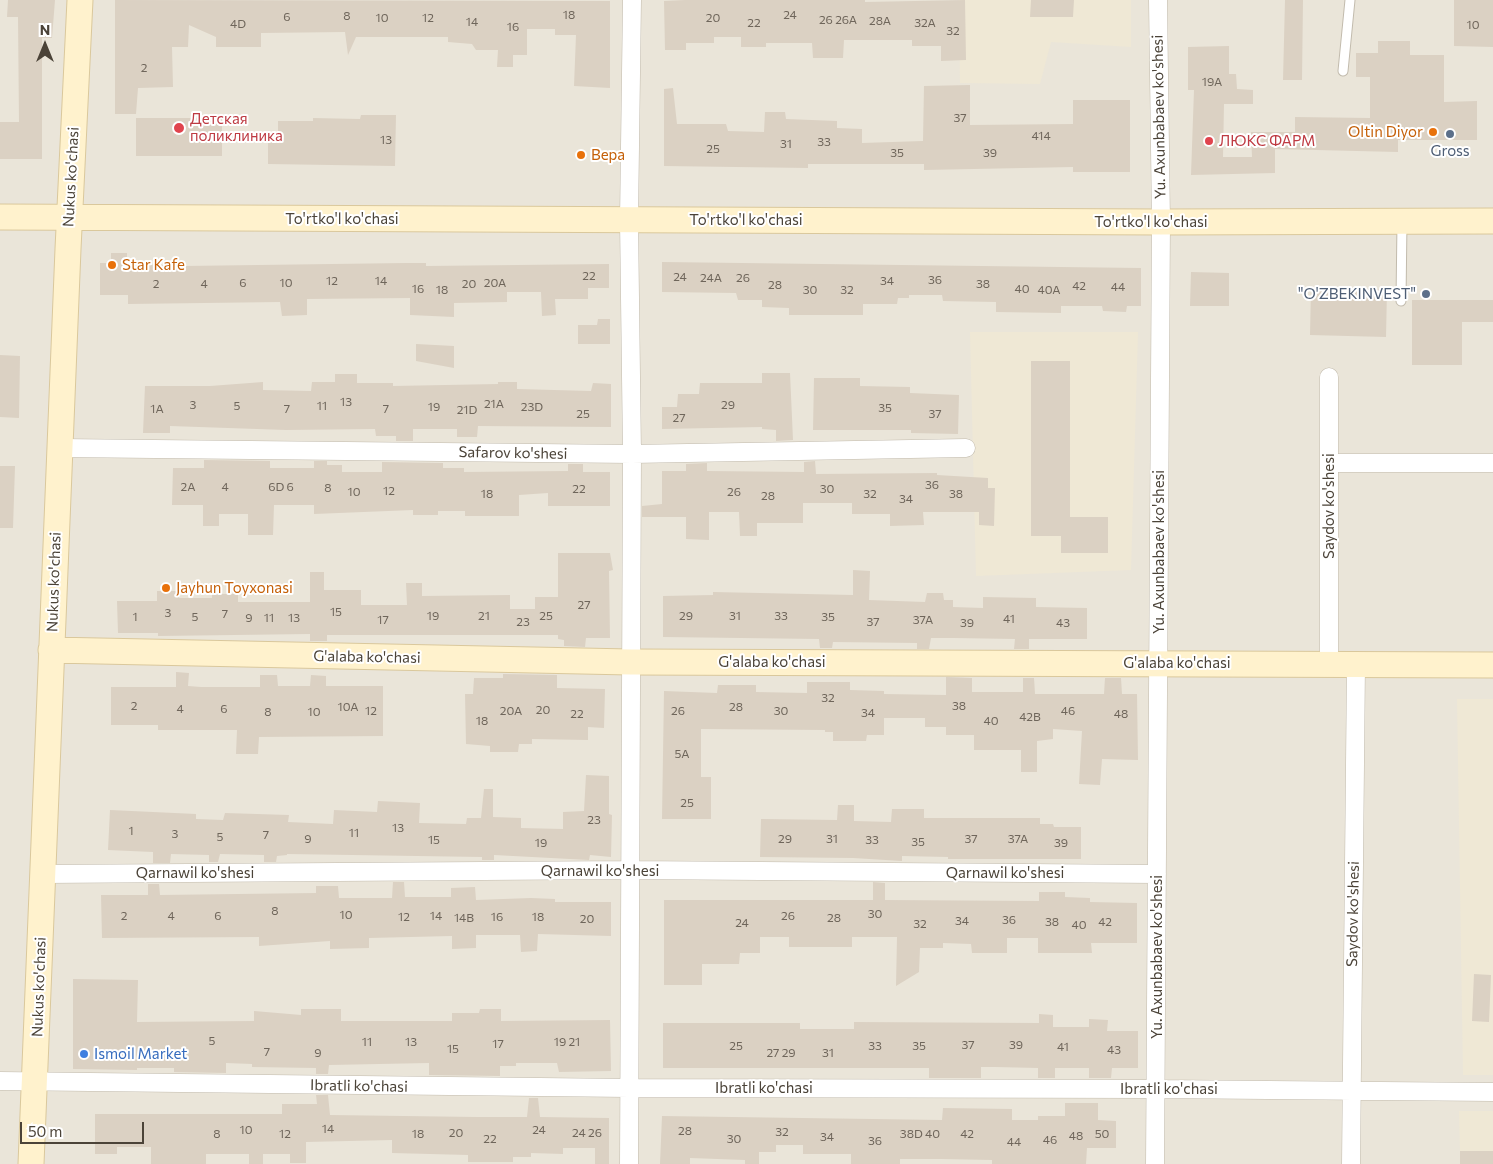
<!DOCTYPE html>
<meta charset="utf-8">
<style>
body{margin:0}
#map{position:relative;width:1493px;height:1164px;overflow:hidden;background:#f6f3eb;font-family:Commissioner,sans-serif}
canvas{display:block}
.north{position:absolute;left:20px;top:20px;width:50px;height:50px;-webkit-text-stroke:4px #fff;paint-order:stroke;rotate:0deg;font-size:14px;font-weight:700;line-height:20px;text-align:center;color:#4b4338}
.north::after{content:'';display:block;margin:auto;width:18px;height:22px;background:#4b4338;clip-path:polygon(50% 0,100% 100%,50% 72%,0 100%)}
.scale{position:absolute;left:20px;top:1122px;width:124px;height:22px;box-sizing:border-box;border:2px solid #4b4338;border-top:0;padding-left:6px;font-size:15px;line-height:18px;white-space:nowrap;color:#4b4338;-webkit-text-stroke:4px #fff;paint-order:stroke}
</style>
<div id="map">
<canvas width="1493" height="1164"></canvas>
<div class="north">N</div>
<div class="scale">50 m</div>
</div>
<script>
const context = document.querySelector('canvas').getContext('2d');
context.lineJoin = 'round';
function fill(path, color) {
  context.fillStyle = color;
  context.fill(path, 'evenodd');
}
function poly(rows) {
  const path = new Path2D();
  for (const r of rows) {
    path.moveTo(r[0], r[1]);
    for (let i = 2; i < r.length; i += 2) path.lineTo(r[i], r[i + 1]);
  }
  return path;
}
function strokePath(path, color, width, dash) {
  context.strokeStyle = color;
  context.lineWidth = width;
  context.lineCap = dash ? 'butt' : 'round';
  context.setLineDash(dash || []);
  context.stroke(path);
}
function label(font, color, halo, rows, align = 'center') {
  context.font = font + ' Commissioner,sans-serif';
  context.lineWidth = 4;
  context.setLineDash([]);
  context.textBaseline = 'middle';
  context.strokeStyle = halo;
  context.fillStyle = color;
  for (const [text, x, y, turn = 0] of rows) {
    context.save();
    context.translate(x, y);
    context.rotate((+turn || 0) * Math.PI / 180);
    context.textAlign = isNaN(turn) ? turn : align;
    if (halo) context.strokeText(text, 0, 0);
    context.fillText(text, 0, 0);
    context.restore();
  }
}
fill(poly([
 [0,0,1493,0,1493,1164,0,1164]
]), '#eae5d9');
fill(poly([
 [959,0,1131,0,1131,47,1051,42,1040,84,960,83],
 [970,332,1138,332,1131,570,976,576],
 [1457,699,1493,699,1493,1075,1463,1075],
 [1459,1111,1493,1111,1493,1151,1460,1151]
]), '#efe8d5');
fill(poly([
 [8,0,55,0,52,38,42,38,42,159,0,159,0,122,19,122,18,17,7,17],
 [115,0,610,1,610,88,574,86,576,35,555,35,555,29,527,29,527,55,513,55,513,67,497,67,498,50,476,50,472,44,448,42,448,37,356,37,348,55,345,32,261,33,261,47,216,47,216,37,189,25,188,47,172,47,173,87,138,88,136,114,115,114],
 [685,0,865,0,865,2,965,0,966,60,941,61,941,46,912,46,912,40,844,40,843,58,813,58,812,43,766,43,766,47,741,47,741,37,714,37,714,43,686,43,686,50,665,50,664,1],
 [1031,0,1074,0,1073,17,1030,17],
 [1285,0,1303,0,1302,80,1283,80],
 [1454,0,1493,0,1493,47,1454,46],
 [1378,41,1410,41,1410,55,1444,55,1444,102,1477,101,1477,140,1398,140,1398,152,1275,149,1275,173,1191,175,1194,90,1188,90,1188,47,1229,46,1229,74,1236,74,1237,89,1253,90,1253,104,1224,104,1223,157,1252,157,1251,132,1295,132,1295,117,1370,118,1370,77,1356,77,1356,53,1378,53],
 [970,85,970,125,1073,124,1073,100,1130,100,1130,172,1073,172,1073,167,924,170,924,164,808,164,808,168,664,166,664,89,673,88,677,124,726,124,728,131,764,132,765,112,785,112,786,119,837,121,837,128,862,129,862,143,923,141,924,86],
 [361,115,396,115,395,166,268,164,268,140,278,140,278,121,313,121,313,118,360,119],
 [136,118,222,118,222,156,136,156],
 [111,253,127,253,127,264,184,266,406,263,426,263,426,266,609,264,609,288,588,288,588,299,555,299,556,315,542,316,541,292,507,292,507,302,454,303,454,317,410,315,410,298,307,299,307,315,282,316,280,302,128,304,128,295,100,295,100,263,111,263],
 [662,262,1141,268,1141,306,1127,306,1126,312,1103,311,1102,306,1061,306,1061,313,996,312,996,302,943,301,942,295,909,295,909,298,898,298,897,304,863,304,863,315,789,315,789,308,762,307,762,300,738,300,736,293,662,292],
 [1191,272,1229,273,1229,306,1190,306],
 [1311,288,1387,289,1386,337,1310,335],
 [1412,300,1493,300,1493,322,1462,322,1462,365,1412,365],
 [598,319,610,319,610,344,578,344,578,325,597,325],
 [416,344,454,346,454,368,416,361],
 [0,355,20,356,19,418,0,417],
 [1031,361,1070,361,1070,517,1108,517,1108,553,1061,553,1061,536,1031,536],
 [762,373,790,373,793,440,776,441,776,430,762,429,762,427,662,429,662,407,677,407,678,394,699,394,700,383,762,383],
 [335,374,357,374,357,383,393,383,393,386,498,384,498,382,517,382,517,389,591,391,593,383,611,384,611,427,478,426,477,437,457,437,457,429,413,429,413,441,396,441,396,436,376,436,375,429,286,430,170,426,170,433,143,433,145,386,210,386,263,382,263,390,311,391,312,382,335,382],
 [814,378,860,378,860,386,910,387,910,393,959,395,958,434,911,433,911,430,813,430],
 [204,460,270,461,270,468,314,468,314,461,327,461,327,465,342,465,342,472,382,472,382,462,443,463,443,468,464,468,464,472,568,471,568,464,583,464,583,472,610,472,610,506,548,506,548,493,519,495,519,516,465,516,465,511,438,511,438,515,413,515,413,510,314,514,314,505,274,505,273,535,248,535,248,514,219,514,219,526,203,526,203,505,172,505,173,468,204,468],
 [815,461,816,474,937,473,937,475,988,478,988,488,995,488,994,526,979,525,979,512,923,512,924,525,890,526,890,514,852,514,852,503,803,503,803,523,757,523,757,536,740,536,739,512,709,512,709,540,686,539,686,517,642,517,642,506,662,504,662,471,686,471,686,464,707,463,707,471,804,472,804,462],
 [0,466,15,466,13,528,0,528],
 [558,553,610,553,613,570,609,571,610,638,586,638,585,647,564,646,564,640,558,639,558,635,327,635,327,641,310,641,310,634,158,636,158,633,118,633,117,601,157,601,157,591,179,591,179,598,212,598,212,594,238,594,238,602,310,602,310,572,324,572,324,590,361,590,361,605,407,605,406,583,422,583,422,596,510,595,510,609,535,609,535,597,558,597],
 [853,570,870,571,869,600,925,602,927,593,943,593,944,600,953,600,953,607,983,608,983,597,1036,598,1036,607,1087,608,1087,639,1029,639,1029,649,1014,649,1015,639,954,638,931,638,929,649,917,649,917,643,833,642,832,648,820,648,819,639,663,637,663,596,713,595,713,592,853,595],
 [176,672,189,673,188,686,201,687,260,687,260,675,277,675,278,686,310,686,311,675,326,676,326,686,383,686,383,736,259,737,258,754,236,754,237,730,158,730,158,725,111,725,111,687,176,687],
 [503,674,557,675,557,688,605,689,604,728,588,727,588,740,532,739,532,744,519,744,518,752,490,752,490,746,466,744,465,694,473,694,474,678,503,678],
 [946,677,972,678,972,692,1023,692,1023,678,1034,678,1035,694,1104,694,1105,678,1121,678,1122,694,1137,694,1138,760,1102,759,1100,785,1079,784,1082,731,1053,729,1053,739,1037,741,1037,772,1021,772,1021,750,974,750,974,735,946,735,946,727,925,727,925,718,884,718,884,735,867,735,866,741,833,741,833,732,825,732,825,730,701,729,701,777,711,777,711,819,662,819,664,691,717,693,718,685,756,685,756,692,807,693,807,682,850,682,850,690,884,691,884,694,946,695],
 [586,775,609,776,609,814,612,815,611,857,590,855,589,860,494,855,494,860,482,860,482,857,287,854,287,855,277,856,276,862,264,862,264,855,220,854,218,862,209,862,209,855,171,854,170,863,153,863,153,852,108,850,110,810,196,814,196,819,223,820,225,813,289,815,288,822,333,824,334,810,377,812,378,801,420,803,419,823,466,824,467,818,481,818,484,789,493,789,493,817,521,818,521,828,563,829,563,812,584,811],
 [838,805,854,805,854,821,891,822,892,809,924,809,924,818,1040,818,1040,824,1053,824,1054,827,1081,827,1081,859,948,859,948,857,902,856,902,861,853,858,760,857,761,819,837,820],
 [393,882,404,882,405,897,451,897,451,888,475,887,476,900,531,898,555,899,555,902,611,902,611,936,538,934,537,951,521,952,520,935,476,935,476,948,452,949,452,936,369,938,369,948,330,949,330,941,259,946,259,937,102,938,101,895,148,895,148,884,159,884,160,895,316,893,316,886,338,886,339,898,392,898],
 [873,882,885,883,885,900,1039,901,1039,892,1065,892,1065,897,1090,898,1090,902,1137,903,1137,943,1091,943,1092,953,1038,953,1038,938,1007,938,1007,953,972,953,971,944,943,943,943,948,920,948,919,972,896,986,897,937,852,937,852,947,789,947,789,937,760,937,760,953,740,953,739,964,702,964,702,985,664,985,664,900,873,900],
 [1474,974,1491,975,1489,1022,1472,1021],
 [73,979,138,980,137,1022,254,1021,254,1011,301,1015,301,1009,341,1009,341,1021,452,1021,452,1013,479,1013,480,1009,501,1009,501,1021,610,1020,611,1071,559,1072,557,1063,516,1063,516,1066,500,1066,500,1076,429,1075,429,1063,329,1065,328,1074,316,1074,316,1068,252,1067,252,1064,226,1063,226,1073,174,1072,174,1068,137,1068,137,1070,73,1069],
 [1039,1014,1053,1015,1053,1027,1089,1027,1089,1019,1108,1020,1107,1031,1138,1031,1138,1068,1112,1068,1111,1078,1089,1078,1089,1068,1055,1068,1055,1078,1038,1078,1038,1068,995,1067,981,1067,981,1078,929,1078,929,1068,663,1068,663,1023,800,1023,800,1029,854,1029,854,1022,1039,1023],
 [316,1095,328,1095,330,1115,477,1117,527,1117,529,1098,538,1098,540,1117,609,1118,609,1164,595,1164,595,1148,563,1148,563,1154,531,1153,531,1157,513,1157,513,1162,468,1162,468,1155,392,1153,392,1140,306,1142,306,1163,290,1163,290,1154,263,1154,263,1164,249,1164,249,1154,206,1154,206,1164,151,1164,151,1147,117,1147,117,1154,95,1154,95,1114,282,1114,282,1104,317,1104],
 [1065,1103,1098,1103,1098,1120,1116,1121,1116,1148,1087,1148,1086,1164,992,1164,992,1160,941,1159,900,1159,900,1164,851,1164,851,1154,803,1154,803,1145,776,1145,776,1152,759,1152,759,1164,745,1164,745,1160,690,1158,690,1164,660,1164,662,1116,942,1120,943,1108,1012,1109,1012,1120,1038,1120,1038,1116,1065,1116],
 [1460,1151,1493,1151,1493,1164,1460,1164]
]), '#dbd1c3');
const lane = poly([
 [1343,71,1350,0],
 [1401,301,1402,222]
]);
const street = poly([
 [1329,377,1329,664],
 [59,448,632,454,966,448],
 [1329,463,1493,463],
 [43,874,629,870,1157,874],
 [0,1081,629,1088,1156,1089,1493,1092],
 [629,1164,632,454,629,220,632,0],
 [1155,1164,1161,222,1158,0],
 [1351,1164,1356,664]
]);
const secondary = poly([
 [0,217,1161,222,1493,221],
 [51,650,630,662,1493,665],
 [31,1164,68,249,80,0]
]);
strokePath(lane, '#c2bbad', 11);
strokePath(street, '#c2bbad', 19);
strokePath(secondary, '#dac89c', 27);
strokePath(lane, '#fff', 9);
strokePath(street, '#fff', 18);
strokePath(secondary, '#fff2cd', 25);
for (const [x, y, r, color] of [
 [179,128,6,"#e0444e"],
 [1433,132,5,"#e8710a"],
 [1450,134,5,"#5c6f8a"],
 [1209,141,5,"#e0444e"],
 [581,155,5,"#e8710a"],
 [112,265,5,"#e8710a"],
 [1426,294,5,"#5c6f8a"],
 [166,588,5,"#e8710a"],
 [84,1054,5,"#3f7fe0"]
]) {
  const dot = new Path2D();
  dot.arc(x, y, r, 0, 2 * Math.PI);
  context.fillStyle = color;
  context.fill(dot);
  strokePath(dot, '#fff', 2);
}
label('12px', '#6f665b', null, [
 ["18",569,15],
 ["24",790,15],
 ["8",347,16],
 ["6",287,17],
 ["10",382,18],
 ["12",428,18],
 ["20",713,18],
 ["26 26A",838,20],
 ["28A",880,21],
 ["14",472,22],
 ["22",754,23],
 ["32A",925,23],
 ["4D",238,24],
 ["10",1473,25],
 ["16",513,27],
 ["32",953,31],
 ["2",144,68],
 ["19A",1212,82],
 ["37",960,118],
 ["414",1041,136],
 ["13",386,140],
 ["33",824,142],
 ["31",786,144],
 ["25",713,149],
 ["35",897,153],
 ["39",990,153],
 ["22",589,276],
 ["24",680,277],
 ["24A",711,278],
 ["26",743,278],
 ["36",935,280],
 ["12",332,281],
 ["14",381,281],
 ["34",887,281],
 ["6",243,283],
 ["10",286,283],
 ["20A",495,283],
 ["2",156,284],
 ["4",204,284],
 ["20",469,284],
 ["38",983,284],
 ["28",775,285],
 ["42",1079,286],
 ["44",1118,287],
 ["16",418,289],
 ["40",1022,289],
 ["18",442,290],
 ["30",810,290],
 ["32",847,290],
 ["40A",1049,290],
 ["13",346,402],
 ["21A",494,404],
 ["3",193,405],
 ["29",728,405],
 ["5",237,406],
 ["11",322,406],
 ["19",434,407],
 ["23D",532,407],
 ["35",885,408],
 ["1A",157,409],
 ["7",287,409],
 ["7",386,409],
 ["21D",467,410],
 ["25",583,414],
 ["37",935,414],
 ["27",679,418],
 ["36",932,485],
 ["2A",188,487],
 ["4",225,487],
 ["6D 6",281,487],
 ["8",328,488],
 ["22",579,489],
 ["30",827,489],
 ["12",389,491],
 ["10",354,492],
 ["26",734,492],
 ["18",487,494],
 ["32",870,494],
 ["38",956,494],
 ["28",768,496],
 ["34",906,499],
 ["27",584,605],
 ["15",336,612],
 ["3",168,613],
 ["7",225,614],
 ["19",433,616],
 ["21",484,616],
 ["25",546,616],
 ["29",686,616],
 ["31",735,616],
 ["33",781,616],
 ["1",135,617],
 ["5",195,617],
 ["35",828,617],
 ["9",249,618],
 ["11",269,618],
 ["13",294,618],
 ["41",1009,619],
 ["17",383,620],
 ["37A",923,620],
 ["23",523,622],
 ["37",873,622],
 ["39",967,623],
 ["43",1063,623],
 ["32",828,698],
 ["2",134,706],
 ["38",959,706],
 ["10A",348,707],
 ["28",736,707],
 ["4",180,709],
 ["6",224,709],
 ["20",543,710],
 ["12",371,711],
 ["20A",511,711],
 ["26",678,711],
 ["30",781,711],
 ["46",1068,711],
 ["8",268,712],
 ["10",314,712],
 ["34",868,713],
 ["22",577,714],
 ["48",1121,714],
 ["42B",1030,717],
 ["18",482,721],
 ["40",991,721],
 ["5A",682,754],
 ["25",687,803],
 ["23",594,820],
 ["13",398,828],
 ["1",131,831],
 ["11",354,833],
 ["3",175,834],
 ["7",266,835],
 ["5",220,837],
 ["9",308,839],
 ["29",785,839],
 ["31",832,839],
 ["37",971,839],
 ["37A",1018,839],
 ["15",434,840],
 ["33",872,840],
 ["35",918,842],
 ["19",541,843],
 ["39",1061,843],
 ["8",275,911],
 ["30",875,914],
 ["10",346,915],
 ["2",124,916],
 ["4",171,916],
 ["6",218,916],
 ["14",436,916],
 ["26",788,916],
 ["12",404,917],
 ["16",497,917],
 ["18",538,917],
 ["14B",464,918],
 ["28",834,918],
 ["20",587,919],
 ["36",1009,920],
 ["34",962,921],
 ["38",1052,922],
 ["42",1105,922],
 ["24",742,923],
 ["32",920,924],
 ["40",1079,925],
 ["5",212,1041],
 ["11",367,1042],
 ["13",411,1042],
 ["19 21",567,1042],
 ["17",498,1044],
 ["37",968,1045],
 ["39",1016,1045],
 ["25",736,1046],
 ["33",875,1046],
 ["35",919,1046],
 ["41",1063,1047],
 ["15",453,1049],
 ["43",1114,1050],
 ["7",267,1052],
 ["9",318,1053],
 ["27 29",781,1053],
 ["31",828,1053],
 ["14",328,1129],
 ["10",246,1130],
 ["24",539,1130],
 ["28",685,1131],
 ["32",782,1132],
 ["20",456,1133],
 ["24 26",587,1133],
 ["8",217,1134],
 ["12",285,1134],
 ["18",418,1134],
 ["38D 40",920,1134],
 ["42",967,1134],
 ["50",1102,1134],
 ["48",1076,1136],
 ["34",827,1137],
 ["22",490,1139],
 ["30",734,1139],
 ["46",1050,1140],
 ["36",875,1141],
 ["44",1014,1142]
]);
label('15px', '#4b4338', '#fff', [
 ["Yu. Axunbabaev ko'shesi",1159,117,-91],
 ["Nukus ko'chasi",71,177,-87],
 ["To'rtko'l ko'chasi",342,219],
 ["To'rtko'l ko'chasi",746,220],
 ["To'rtko'l ko'chasi",1151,222],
 ["Safarov ko'shesi",513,453,1],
 ["Saydov ko'shesi",1329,506,-90],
 ["Yu. Axunbabaev ko'shesi",1159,552,-90],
 ["Nukus ko'chasi",54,582,-88],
 ["G'alaba ko'chasi",367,657,1],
 ["G'alaba ko'chasi",772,662],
 ["G'alaba ko'chasi",1177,663],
 ["Qarnawil ko'shesi",600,871],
 ["Qarnawil ko'shesi",195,873],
 ["Qarnawil ko'shesi",1005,873],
 ["Saydov ko'shesi",1353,914,-89],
 ["Yu. Axunbabaev ko'shesi",1157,957,-90],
 ["Nukus ko'chasi",39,987,-88],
 ["Ibratli ko'chasi",359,1086,1],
 ["Ibratli ko'chasi",764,1088],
 ["Ibratli ko'chasi",1169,1089]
]);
label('15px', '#be3a42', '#fff', [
 ["Детская",190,119],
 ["поликлиника",190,136],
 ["ЛЮКС ФАРМ",1219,141]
], 'left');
label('15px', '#c56008', '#fff', [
 ["Oltin Diyor",1423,132,"right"],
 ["Вера",591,155],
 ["Star Kafe",122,265],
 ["Jayhun Toyxonasi",176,588]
], 'left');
label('15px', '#4e5e75', '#fff', [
 ["Gross",1450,151],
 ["\"O'ZBEKINVEST\"",1416,294,"right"]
]);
label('15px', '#366cbe', '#fff', [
 ["Ismoil Market",94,1054]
], 'left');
</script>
